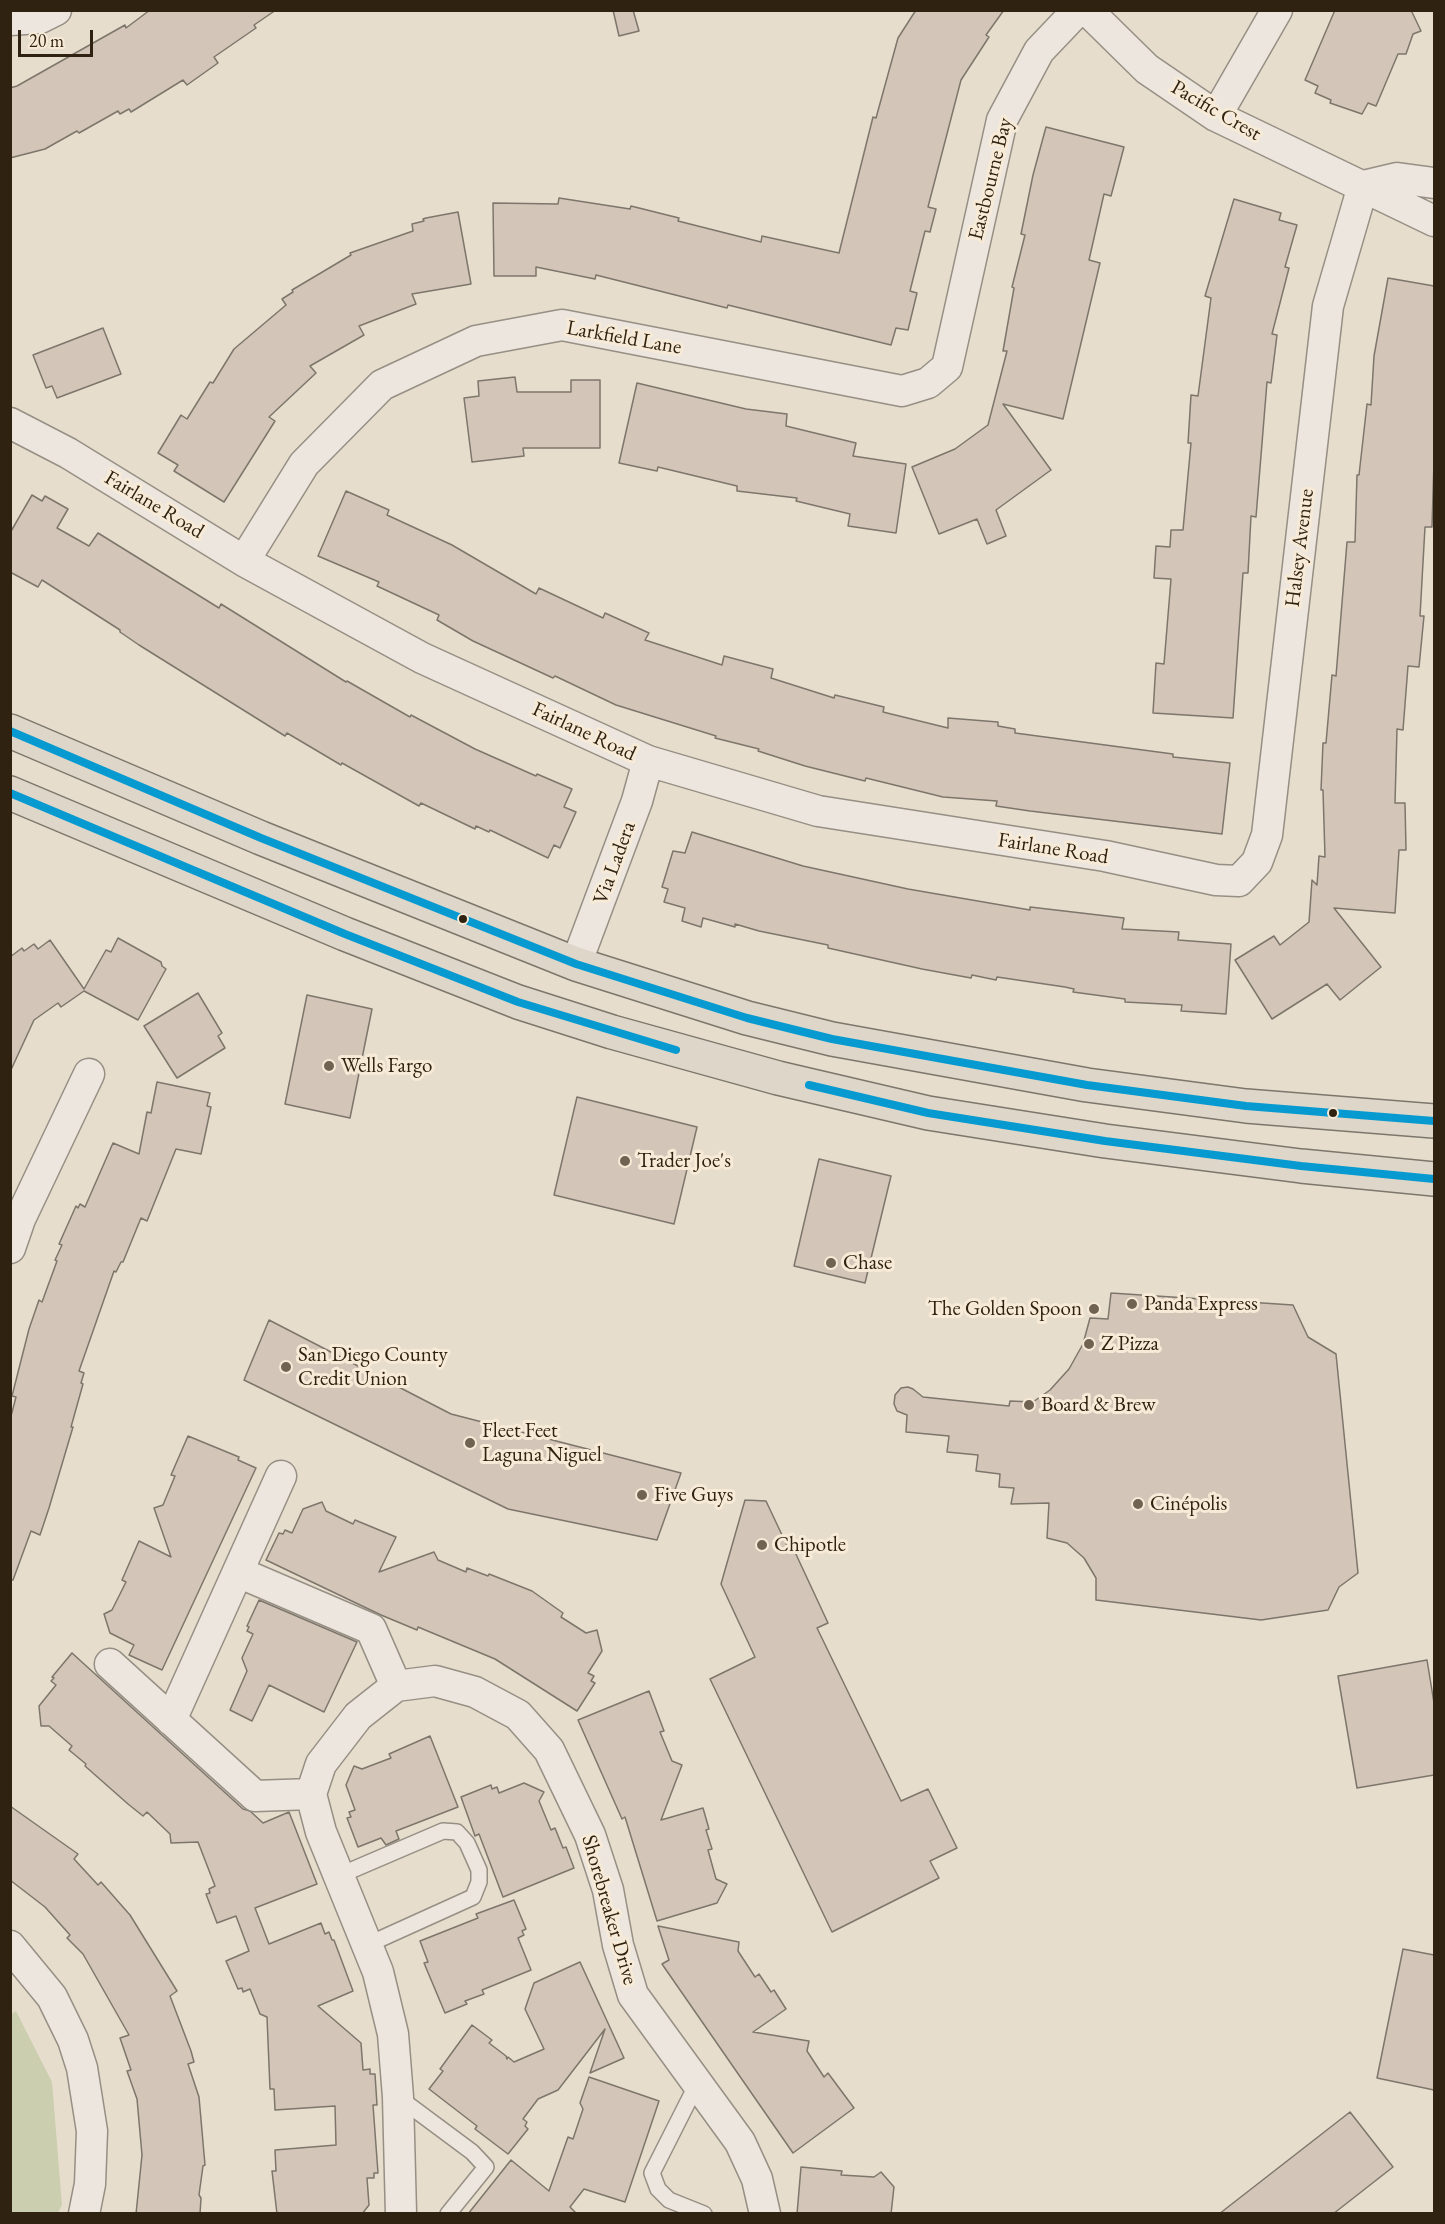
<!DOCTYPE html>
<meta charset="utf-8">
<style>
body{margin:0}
#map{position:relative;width:1445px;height:2224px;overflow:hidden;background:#e7ddcd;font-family:"EB Garamond",serif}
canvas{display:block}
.frame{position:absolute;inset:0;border:12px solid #302210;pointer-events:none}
.scale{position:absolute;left:18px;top:30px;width:75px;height:27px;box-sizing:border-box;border:3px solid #302210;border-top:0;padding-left:8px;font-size:18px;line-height:21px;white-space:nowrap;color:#302210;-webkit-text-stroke:4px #f7ebd7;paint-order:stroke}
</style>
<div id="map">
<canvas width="1445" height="2224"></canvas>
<div class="frame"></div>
<div class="scale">20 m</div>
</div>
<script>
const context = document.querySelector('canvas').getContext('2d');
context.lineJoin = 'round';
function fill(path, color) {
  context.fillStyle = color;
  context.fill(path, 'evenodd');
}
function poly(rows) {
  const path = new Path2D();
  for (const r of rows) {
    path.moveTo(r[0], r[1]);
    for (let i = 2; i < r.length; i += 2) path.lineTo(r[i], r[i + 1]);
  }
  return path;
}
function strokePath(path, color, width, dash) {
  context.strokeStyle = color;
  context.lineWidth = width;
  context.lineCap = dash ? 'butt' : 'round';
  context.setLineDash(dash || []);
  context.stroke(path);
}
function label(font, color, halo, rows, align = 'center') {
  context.font = font + ' "EB Garamond",serif';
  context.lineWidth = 6;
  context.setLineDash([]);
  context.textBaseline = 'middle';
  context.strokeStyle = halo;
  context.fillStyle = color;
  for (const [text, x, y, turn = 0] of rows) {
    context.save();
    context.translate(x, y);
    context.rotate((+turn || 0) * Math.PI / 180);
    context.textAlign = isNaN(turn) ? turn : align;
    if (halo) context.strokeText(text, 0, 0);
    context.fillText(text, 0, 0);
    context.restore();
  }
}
fill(poly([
 [16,2011,52,2082,62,2205,58,2213,11,2213,10,2015]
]), '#cccfaf');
const building = poly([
 [150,10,276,10,254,25,256,28,214,57,218,63,187,85,183,80,131,112,129,109,120,114,118,111,79,133,77,131,45,149,10,158,10,88,17,86,125,25,126,28,150,10],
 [613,10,633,10,639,31,619,36,613,10],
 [916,10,1004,10,986,35,989,37,961,80,928,207,936,209,930,232,925,231,910,291,917,293,908,330,896,328,891,345,728,305,727,308,596,275,595,279,536,267,536,276,494,276,493,203,558,204,559,198,630,209,631,206,679,218,678,221,761,242,762,236,839,253,873,117,876,118,898,38,916,10],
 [1335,10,1411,10,1421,31,1413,34,1406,54,1398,54,1376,106,1368,103,1362,114,1330,103,1331,100,1315,93,1318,86,1305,80,1335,10],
 [1046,127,1124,147,1111,196,1104,194,1089,260,1100,263,1063,419,1003,404,1051,470,996,510,1006,536,987,544,977,519,939,534,912,467,955,449,988,425,1007,351,1003,351,1014,288,1012,287,1025,235,1021,234,1033,175,1046,127],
 [1234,199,1281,213,1279,220,1297,225,1285,267,1289,268,1272,334,1277,335,1271,383,1267,382,1256,517,1251,516,1248,573,1243,573,1233,718,1153,713,1156,663,1164,664,1171,579,1154,578,1156,546,1170,547,1171,530,1183,530,1191,443,1188,443,1191,395,1198,396,1211,298,1205,296,1234,199],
 [458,212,471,284,412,294,416,304,359,326,364,335,310,366,316,373,269,417,275,421,224,502,174,471,178,465,158,453,181,415,187,419,210,382,213,383,234,349,286,305,282,299,293,292,292,290,351,255,350,253,413,231,412,224,424,221,423,219,426,218,458,212],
 [1388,278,1434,286,1434,462,1432,527,1425,527,1420,616,1424,616,1419,667,1408,666,1403,730,1397,729,1395,803,1405,803,1406,850,1399,850,1395,913,1334,908,1381,967,1340,1000,1327,984,1272,1019,1235,960,1274,936,1280,945,1309,922,1312,880,1317,885,1319,856,1325,857,1323,790,1321,790,1323,743,1326,743,1332,675,1336,676,1347,542,1355,542,1357,475,1359,475,1367,404,1371,405,1374,356,1388,278],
 [103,328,121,374,57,398,52,386,46,388,33,355,103,328],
 [515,377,517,392,571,392,571,380,600,380,600,448,523,448,524,456,472,462,464,398,479,396,478,381,515,377],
 [637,383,746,409,787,414,786,426,856,443,853,456,906,464,896,533,848,526,850,514,796,501,797,498,737,491,737,486,658,467,657,471,619,463,637,383],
 [346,491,389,510,387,515,452,545,536,594,539,588,603,618,605,613,649,633,645,640,722,665,724,656,773,669,771,678,834,698,835,695,884,707,883,712,948,728,948,718,998,722,998,726,1015,729,1015,733,1173,754,1173,757,1230,763,1222,834,1030,811,996,806,997,801,943,797,866,778,865,781,805,766,758,751,759,749,715,738,716,736,616,705,555,676,553,678,473,641,437,620,439,615,377,586,379,582,318,556,346,491],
 [32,495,42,501,45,496,68,509,57,528,89,546,98,533,219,608,221,604,346,682,347,681,410,717,411,715,475,749,536,776,537,774,572,789,564,807,576,812,560,848,554,845,548,858,490,830,489,832,476,826,475,829,421,803,419,806,342,763,341,765,287,733,285,736,139,645,120,632,120,630,42,580,38,587,10,572,10,533,32,495],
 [692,832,803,866,908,889,1030,910,1030,907,1124,918,1122,929,1179,932,1178,940,1231,944,1226,1014,1181,1011,1182,1005,1125,1002,1125,999,1073,992,1074,989,1065,987,997,977,996,980,972,975,971,978,922,969,828,948,828,945,759,931,735,924,735,927,703,918,701,927,682,921,685,908,664,902,668,889,662,887,673,851,685,853,692,832],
 [118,938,161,962,162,966,166,969,138,1020,84,991,61,1007,58,1003,34,1020,10,1072,10,957,22,948,24,951,34,944,38,949,50,940,84,989,106,950,111,952,118,938],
 [198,993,222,1033,218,1036,225,1048,177,1078,144,1026,198,993],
 [307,995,372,1009,350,1118,285,1104,307,995],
 [157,1082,210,1093,207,1106,211,1107,201,1154,176,1149,147,1221,141,1218,123,1262,121,1262,116,1272,114,1271,79,1371,84,1373,81,1383,83,1384,71,1427,73,1427,49,1508,40,1535,31,1531,13,1580,10,1580,10,1420,16,1397,12,1396,29,1329,39,1300,42,1302,57,1261,55,1260,62,1245,59,1244,76,1206,78,1208,80,1204,85,1207,113,1143,139,1154,147,1112,151,1113,157,1082],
 [577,1097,697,1127,674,1224,554,1195,577,1097],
 [819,1159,891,1176,865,1283,794,1266,819,1159],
 [1111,1293,1293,1305,1308,1337,1336,1354,1358,1573,1339,1587,1328,1610,1261,1620,1096,1600,1096,1578,1084,1558,1067,1543,1047,1538,1049,1503,1011,1504,1014,1488,999,1487,1000,1474,976,1471,978,1455,947,1452,949,1436,906,1432,907,1415,897,1411,894,1404,895,1395,901,1388,908,1387,913,1389,923,1397,1009,1406,1010,1401,1033,1402,1050,1390,1069,1369,1083,1344,1090,1318,1108,1319,1111,1293],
 [269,1320,451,1414,681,1473,657,1540,508,1509,244,1380,269,1320],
 [188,1436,239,1457,238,1460,256,1468,162,1670,129,1655,134,1645,110,1633,104,1614,112,1610,126,1582,122,1580,139,1541,171,1557,154,1508,163,1505,175,1476,171,1475,188,1436],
 [745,1500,766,1501,790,1552,794,1550,828,1623,817,1628,901,1801,928,1789,957,1848,930,1861,939,1878,832,1932,710,1679,755,1657,721,1584,745,1500],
 [322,1502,326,1511,353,1524,355,1520,396,1537,379,1572,434,1552,438,1560,466,1572,467,1568,488,1576,489,1574,532,1591,563,1613,561,1617,586,1633,597,1630,602,1651,588,1673,594,1676,591,1681,595,1683,577,1711,495,1659,418,1627,417,1630,381,1615,266,1560,279,1533,283,1534,285,1530,292,1533,303,1509,322,1502],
 [259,1600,357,1642,324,1712,269,1685,252,1721,230,1710,247,1671,242,1658,253,1634,247,1631,249,1627,247,1626,259,1600],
 [72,1653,243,1809,250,1811,263,1823,289,1812,317,1884,255,1908,269,1944,321,1923,325,1934,329,1932,332,1940,334,1940,353,1991,318,2006,361,2043,363,2070,370,2069,370,2074,375,2074,377,2105,373,2105,378,2173,374,2173,374,2178,367,2178,369,2205,362,2214,277,2214,272,2171,276,2171,275,2150,336,2145,335,2106,275,2110,274,2089,270,2089,267,2017,260,2014,250,1989,243,1992,242,1988,238,1989,226,1961,249,1951,236,1916,217,1923,206,1894,210,1893,209,1889,215,1886,198,1842,171,1843,170,1834,147,1812,143,1816,128,1804,85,1766,86,1764,69,1750,72,1746,49,1726,41,1726,39,1706,56,1685,51,1681,54,1678,52,1677,72,1653],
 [1427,1660,1434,1703,1434,1775,1357,1788,1338,1676,1427,1660],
 [649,1691,664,1731,660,1732,672,1761,682,1765,661,1820,703,1808,709,1829,706,1830,712,1849,708,1850,716,1879,727,1884,717,1903,657,1921,625,1817,622,1819,578,1720,649,1691],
 [430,1736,458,1807,396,1831,399,1839,386,1845,381,1838,358,1847,347,1818,351,1817,349,1812,355,1810,346,1785,354,1766,362,1769,391,1758,389,1754,430,1736],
 [524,1783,544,1792,539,1801,551,1830,555,1828,563,1848,566,1847,574,1868,503,1897,479,1834,475,1836,461,1797,491,1785,492,1789,497,1787,499,1793,524,1783],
 [10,1806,78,1854,74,1859,98,1885,101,1882,130,1915,177,1991,170,1996,191,2051,194,2062,188,2064,199,2097,205,2165,203,2166,199,2195,201,2198,200,2214,136,2214,142,2155,137,2099,127,2071,131,2070,120,2038,129,2035,83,1954,67,1938,70,1935,45,1907,10,1880,10,1806],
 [514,1900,526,1929,522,1931,524,1935,518,1938,531,1970,482,1990,484,1994,465,2001,467,2004,445,2013,424,1963,428,1962,420,1941,478,1918,476,1914,514,1900],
 [658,1926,739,1942,738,1951,755,1977,759,1974,771,1992,774,1990,786,2009,753,2032,809,2041,807,2051,824,2077,828,2073,854,2108,793,2153,662,1964,669,1960,658,1926],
 [1403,1949,1434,1955,1434,2090,1377,2078,1403,1949],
 [580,1962,624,2058,590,2073,605,2029,558,2090,538,2099,523,2119,527,2122,525,2126,528,2129,508,2154,475,2129,477,2126,429,2089,443,2071,440,2069,472,2025,492,2040,489,2043,506,2056,507,2059,508,2057,514,2062,544,2049,525,2009,534,1983,580,1962],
 [589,2077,659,2101,625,2202,584,2189,570,2207,577,2214,468,2214,511,2160,549,2191,568,2137,573,2139,583,2109,580,2103,589,2077],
 [1350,2112,1393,2167,1333,2214,1219,2214,1350,2112],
 [801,2167,842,2171,841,2175,874,2177,881,2172,894,2187,891,2214,797,2214,801,2167]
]);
fill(building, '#d4c5b9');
strokePath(building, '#7d766b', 1.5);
const service = poly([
 [338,1876,443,1831,457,1832,467,1843,479,1870,479,1882,473,1897,367,1945],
 [698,2082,652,2173,658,2189,669,2200,704,2214],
 [398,2097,472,2152,486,2167,448,2214]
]);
const minor = poly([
 [1087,10,1147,69,1216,116,1434,221],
 [10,20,40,18,56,10],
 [1216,116,1277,10],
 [1363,186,1397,178,1434,183],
 [10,423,68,453,244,561,422,658,648,761,818,811,1105,856,1216,880,1239,881,1257,862,1267,835,1328,306,1363,186],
 [244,561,304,464,382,385,476,341,562,325,902,391,928,383,947,367,1002,120,1039,51,1078,10],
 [576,964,637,801,648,761],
 [10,1248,20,1219,89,1074],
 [238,1572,371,1629,396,1686],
 [110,1664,255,1796,311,1794],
 [171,1720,281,1476],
 [10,1946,52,1997,73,2040,82,2068,92,2131,90,2184,84,2214],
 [401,2214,398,2097,393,2034,378,1972,321,1832,311,1794,321,1764,358,1716,396,1686,435,1681,475,1692,518,1715,549,1750,590,1835,608,1890,618,1945,633,1995,740,2142,757,2179,765,2214]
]);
const primary = poly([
 [10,731,261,838,576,964,747,1018,832,1039,1087,1085,1246,1106,1434,1121],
 [10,793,345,934,518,1002,612,1032,778,1078,928,1113,1105,1141,1301,1166,1434,1179]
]);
strokePath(service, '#968f84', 18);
strokePath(minor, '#968f84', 33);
strokePath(primary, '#7d766b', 36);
strokePath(service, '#ece6de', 15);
strokePath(minor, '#ece6de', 30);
strokePath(primary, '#ded6c9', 33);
strokePath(poly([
 [10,731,261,838,576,964,747,1018,832,1039,1087,1085,1246,1106,1434,1121],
 [10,793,345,934,518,1002,676,1050],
 [809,1085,928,1113,1105,1141,1301,1166,1434,1179]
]), '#079ad0', 8);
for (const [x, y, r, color] of [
 [463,919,5,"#302210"],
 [329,1066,6,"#706352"],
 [1333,1113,5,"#302210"],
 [625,1161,6,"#706352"],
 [831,1263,6,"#706352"],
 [1132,1304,6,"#706352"],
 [1094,1309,6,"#706352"],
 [1089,1344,6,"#706352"],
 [286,1367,6,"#706352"],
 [1029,1405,6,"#706352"],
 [470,1443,6,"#706352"],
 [642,1495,6,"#706352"],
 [1138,1504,6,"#706352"],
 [762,1545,6,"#706352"]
]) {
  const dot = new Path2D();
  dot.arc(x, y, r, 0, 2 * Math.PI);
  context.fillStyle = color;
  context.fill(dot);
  strokePath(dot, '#f7ebd7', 2);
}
label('21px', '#302210', '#f7ebd7', [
 ["Pacific Crest",1216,111,30],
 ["Eastbourne Bay",991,179,-76],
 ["Larkfield Lane",624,338,10],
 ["Fairlane Road",154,505,31],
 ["Halsey Avenue",1300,548,-83],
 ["Fairlane Road",584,732,25],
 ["Fairlane Road",1053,849,9],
 ["Via Ladera",615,863,-70],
 ["Shorebreaker Drive",609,1910,74]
]);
label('21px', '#302210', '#f7ebd7', [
 ["Wells Fargo",341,1066],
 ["Trader Joe's",637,1161],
 ["Chase",843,1263],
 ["Panda Express",1144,1304],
 ["The Golden Spoon",1082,1309,"right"],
 ["Z Pizza",1101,1344],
 ["San Diego County",298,1355],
 ["Credit Union",298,1379],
 ["Board & Brew",1041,1405],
 ["Fleet Feet",482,1431],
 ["Laguna Niguel",482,1455],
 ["Five Guys",654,1495],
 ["Cinépolis",1150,1504],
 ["Chipotle",774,1545]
], 'left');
</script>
